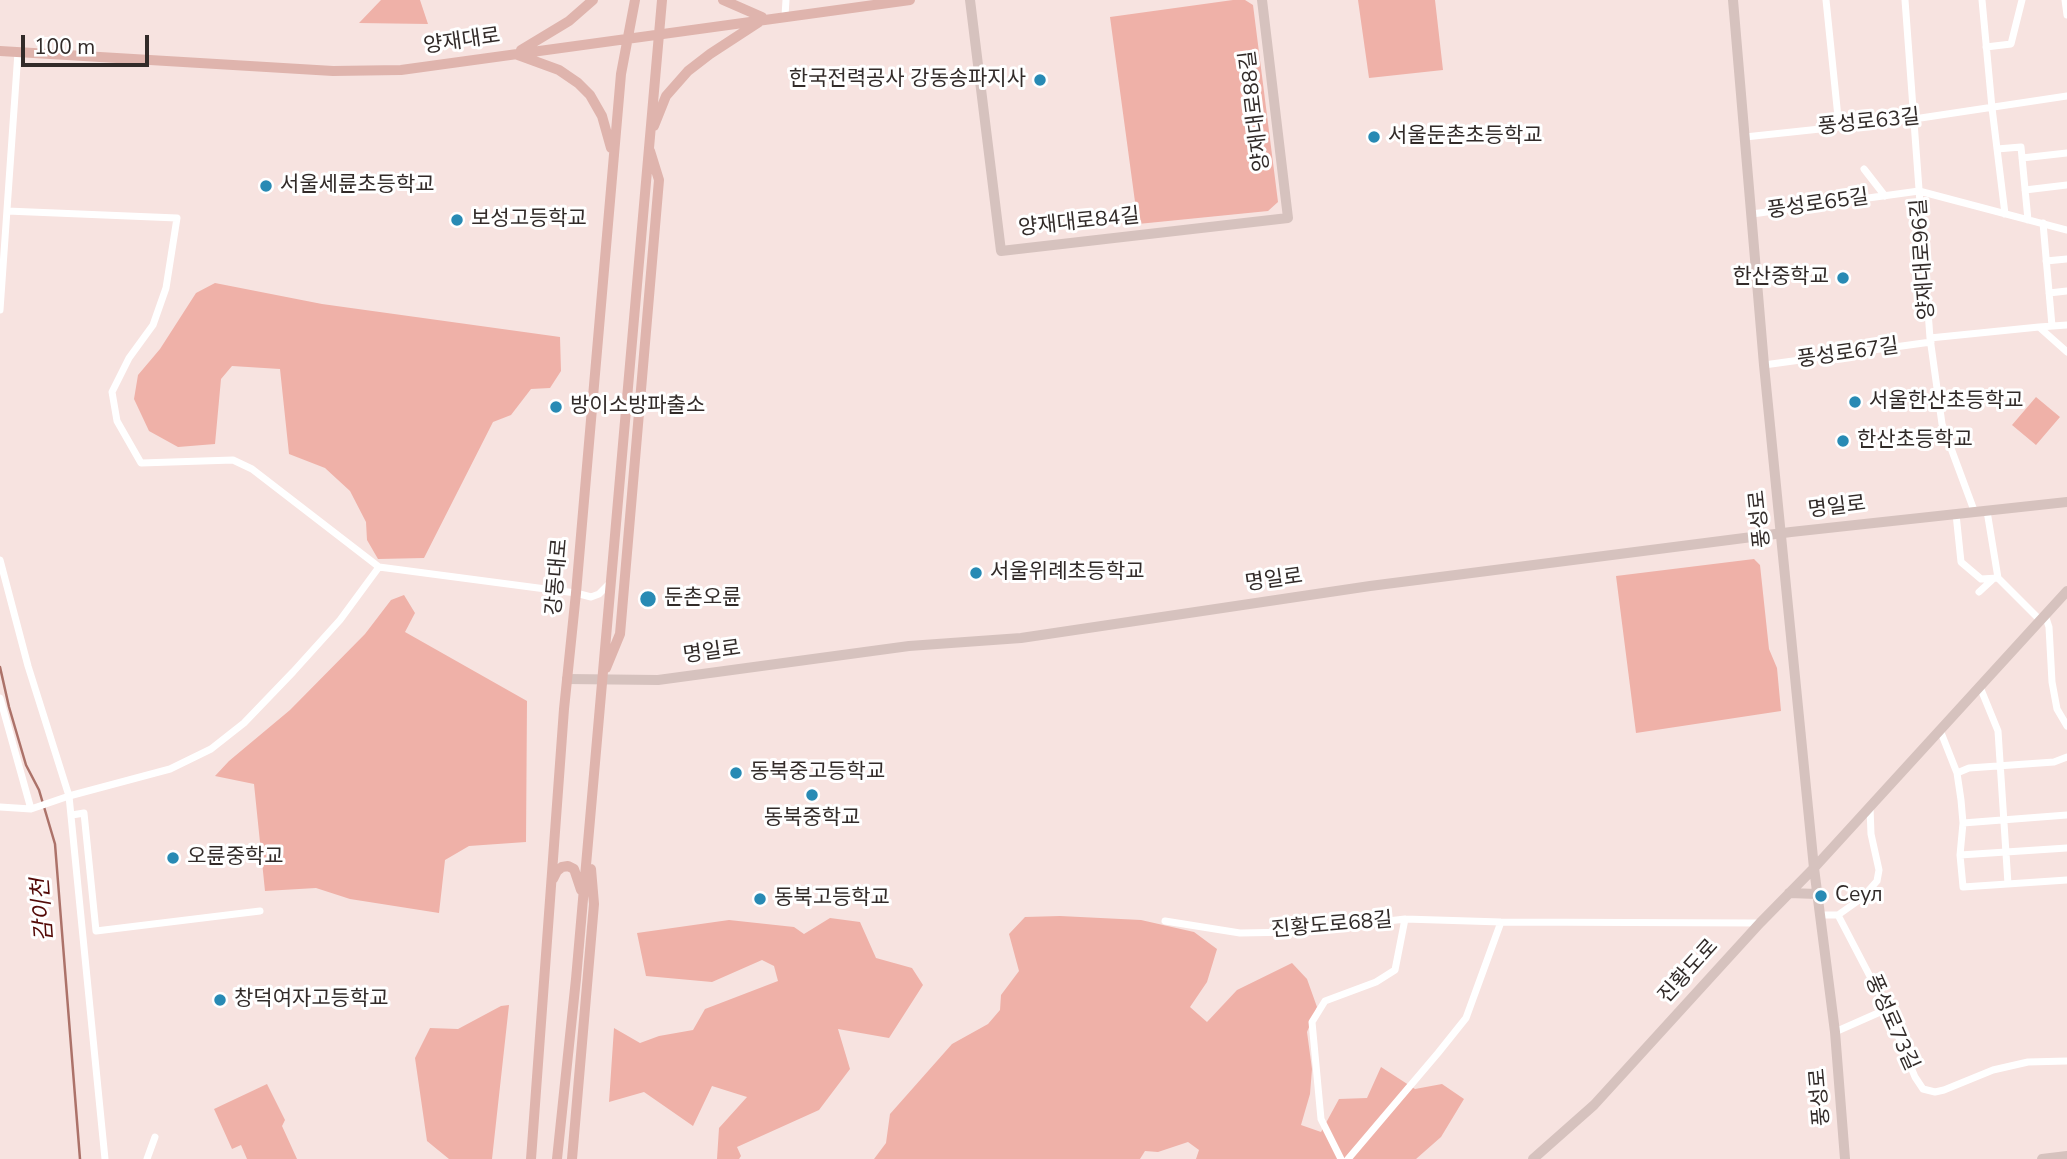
<!DOCTYPE html>
<meta charset="utf-8">
<style>
body{margin:0}
#map{position:relative;width:2067px;height:1159px;overflow:hidden;background:#f7e3e0;font-family:"Nunito Sans",sans-serif}
canvas{display:block}
.scale{position:absolute;left:21px;top:35px;width:128px;height:32px;box-sizing:border-box;border:4px solid #322b29;border-top:0;padding-left:9px;font-size:21px;line-height:24px;white-space:nowrap;color:#322b29;-webkit-text-stroke:5px #fff;paint-order:stroke}
</style>
<div id="map">
<canvas width="2067" height="1159"></canvas>
<div class="scale">100 m</div>
</div>
<script>
const context = document.querySelector('canvas').getContext('2d');
context.lineJoin = 'round';
function fill(path, color) {
  context.fillStyle = color;
  context.fill(path, 'evenodd');
}
function poly(rows) {
  const path = new Path2D();
  for (const r of rows) {
    path.moveTo(r[0], r[1]);
    for (let i = 2; i < r.length; i += 2) path.lineTo(r[i], r[i + 1]);
  }
  return path;
}
function strokePath(path, color, width, dash) {
  context.strokeStyle = color;
  context.lineWidth = width;
  context.lineCap = dash ? 'butt' : 'round';
  context.setLineDash(dash || []);
  context.stroke(path);
}
function label(font, color, halo, rows, align = 'center') {
  context.font = font + ' "Nunito Sans","Noto Sans KR",sans-serif';
  context.lineWidth = 6;
  context.setLineDash([]);
  context.textBaseline = 'middle';
  context.strokeStyle = halo;
  context.fillStyle = color;
  for (const [text, x, y, turn = 0] of rows) {
    context.save();
    context.translate(x, y);
    context.rotate((+turn || 0) * Math.PI / 180);
    context.textAlign = isNaN(turn) ? turn : align;
    if (halo) context.strokeText(text, 0, 0);
    context.fillText(text, 0, 0);
    context.restore();
  }
}
fill(poly([
 [381,0,420,0,428,24,359,23],
 [1233,0,1245,0,1253,5,1278,202,1268,211,1138,224,1110,17],
 [1358,0,1435,0,1443,70,1369,78],
 [215,283,322,304,560,337,561,371,550,388,531,389,511,415,493,422,424,558,378,559,367,540,366,522,350,491,325,468,289,454,280,369,232,366,221,379,215,444,178,447,149,431,134,399,138,375,160,349,196,293],
 [2036,397,2060,417,2036,445,2012,425],
 [1754,559,1760,565,1769,649,1777,668,1781,711,1636,733,1616,576],
 [404,595,415,613,405,632,527,701,526,842,469,846,445,860,439,913,350,899,316,888,265,891,254,784,215,776,229,761,290,710,365,634,391,600],
 [1060,916,1141,920,1194,932,1217,949,1207,982,1190,1007,1207,1022,1237,990,1292,963,1307,979,1317,1007,1307,1032,1312,1069,1310,1094,1301,1125,1321,1132,1339,1099,1367,1098,1381,1067,1415,1089,1442,1084,1464,1099,1441,1137,1416,1159,1196,1159,1199,1150,1188,1142,1158,1152,1145,1151,1140,1159,874,1159,886,1143,890,1114,952,1044,988,1024,1000,1010,1001,995,1019,971,1009,934,1025,917],
 [830,918,860,922,876,958,912,968,923,985,889,1038,838,1029,850,1069,819,1110,737,1147,741,1156,739,1159,717,1159,719,1128,747,1097,712,1086,693,1126,644,1092,609,1102,614,1028,640,1043,659,1036,693,1030,705,1009,778,981,774,966,762,960,712,982,646,976,637,933,729,920,794,927,804,934],
 [509,1005,492,1159,449,1159,427,1141,415,1058,430,1028,458,1029,501,1006],
 [267,1084,285,1120,282,1126,297,1159,247,1159,241,1145,232,1149,214,1109]
]), '#efb1a8');
strokePath(poly([
 [0,667,9,707,26,765,39,790,55,844,80,1159]
]), '#ac7269', 2.5);
strokePath(poly([
 [1826,0,1839,127],
 [1905,0,1930,338,1942,424,1975,513],
 [1982,0,1992,108,2005,214],
 [2065,0,2067,15],
 [785,16,786,0],
 [1986,47,2011,44,2022,0],
 [1745,137,1914,119,2067,96],
 [1997,149,2021,147,2028,220],
 [2022,158,2067,153],
 [1864,169,1885,196],
 [2025,190,2067,185],
 [7,211,177,218,166,288,153,325,129,358,112,392,117,421,141,463,233,460,252,469,379,567],
 [1752,214,1919,191,2067,230],
 [2043,223,2052,326],
 [2046,261,2067,259],
 [2049,293,2067,291],
 [0,310,18,52],
 [2039,327,2067,325],
 [1930,338,2039,327,2067,352],
 [1764,365,1931,342],
 [1987,511,1998,578,2040,620],
 [1956,514,1961,562,1981,579,1998,578],
 [0,560,28,666,69,796,105,1159],
 [1979,592,1992,580],
 [2045,615,2049,627,2052,682,2057,709,2067,726],
 [1980,687,1998,731,2008,884],
 [0,698,31,809],
 [1940,730,1957,773,1961,800,1963,823,1960,855,1963,887,2067,880],
 [1957,773,1969,768,2054,762,2067,757],
 [0,807,31,809,69,796,170,769,211,749,244,723,293,672,340,620,379,567,576,593,591,597,599,594,611,582],
 [72,815,84,813,96,931,260,911],
 [1963,823,2067,815],
 [1960,855,2067,848],
 [1820,915,1838,915,1887,1009,1915,1077,1923,1089,1935,1092,1944,1090,1993,1070,2028,1062,2067,1061],
 [1838,915,1862,898,1877,881,1879,870,1871,834,1870,807],
 [1165,921,1240,933,1294,932,1405,919,1501,922,1760,923],
 [1835,1032,1887,1009],
 [147,1159,155,1137],
 [1341,1159,1321,1119,1312,1022,1325,1001,1376,982,1395,970,1405,919],
 [1348,1159,1438,1053,1466,1018,1501,922]
]), '#fff', 7);
strokePath(poly([
 [970,0,1001,251,1288,218,1262,0],
 [1733,0,1764,365,1814,868,1835,1032,1845,1159],
 [567,679,658,680,909,646,1021,638,1370,586,1791,532,2067,502],
 [1789,893,1817,894],
 [1533,1159,1594,1105,1760,923,1814,868,2067,591],
 [2042,1159,2067,1156]
]), '#d6c2be', 10);
strokePath(poly([
 [723,0,762,17],
 [521,50,569,21,593,0],
 [0,51,333,71,401,70,910,0],
 [518,55,559,70,578,83,590,95,602,116,611,148],
 [654,126,666,96,688,71,710,54,759,22],
 [606,668,620,634,659,180,650,151],
 [553,879,557,871,562,867,568,866,574,869,581,890],
 [531,1159,564,709,576,593,621,74,635,0],
 [557,1159,576,979,662,0],
 [572,1159,594,904,591,869]
]), '#dfb4ad', 10);
for (const [x, y, r, color] of [
 [1040,80,7,"#288ab4"],
 [1374,137,7,"#288ab4"],
 [266,186,7,"#288ab4"],
 [457,220,7,"#288ab4"],
 [1843,278,7,"#288ab4"],
 [1855,402,7,"#288ab4"],
 [556,407,7,"#288ab4"],
 [1843,441,7,"#288ab4"],
 [976,573,7,"#288ab4"],
 [648,599,9,"#288ab4"],
 [736,773,7,"#288ab4"],
 [812,795,7,"#288ab4"],
 [173,858,7,"#288ab4"],
 [1821,896,7,"#288ab4"],
 [760,899,7,"#288ab4"],
 [220,1000,7,"#288ab4"]
]) {
  const dot = new Path2D();
  dot.arc(x, y, r, 0, 2 * Math.PI);
  context.fillStyle = color;
  context.fill(dot);
  strokePath(dot, '#fff', 2.5);
}
label('21px', '#322b29', '#fff', [
 ["양재대로",462,42,-8],
 ["양재대로88길",1256,111,-97],
 ["풍성로63길",1869,123,-6],
 ["풍성로65길",1818,205,-8],
 ["양재대로84길",1079,223,-6],
 ["양재대로96길",1924,259,-94],
 ["풍성로67길",1848,354,-8],
 ["명일로",1837,508,-7],
 ["풍성로",1761,519,-96],
 ["강동대로",558,577,-85],
 ["명일로",1274,581,-8],
 ["명일로",712,653,-8],
 ["진황도로68길",1332,926,-5],
 ["진황도로",1689,972,-48],
 ["풍성로73길",1891,1023,66],
 ["풍성로",1821,1097,-95]
]);
label('21px', '#322b29', '#fff', [
 ["한국전력공사 강동송파지사",1026,80,"right"],
 ["서울둔촌초등학교",1388,137],
 ["서울세륜초등학교",280,186],
 ["보성고등학교",471,220],
 ["한산중학교",1829,278,"right"],
 ["서울한산초등학교",1869,402],
 ["방이소방파출소",570,407],
 ["한산초등학교",1857,441],
 ["서울위례초등학교",990,573],
 ["둔촌오륜",664,599],
 ["동북중고등학교",750,773],
 ["동북중학교",812,819,"center"],
 ["오륜중학교",187,858],
 ["Сеул",1835,896],
 ["동북고등학교",774,899],
 ["창덕여자고등학교",234,1000]
], 'left');
label('italic 23px', '#540a07', '#fff', [
 ["감이천",44,910,-94]
]);
</script>
